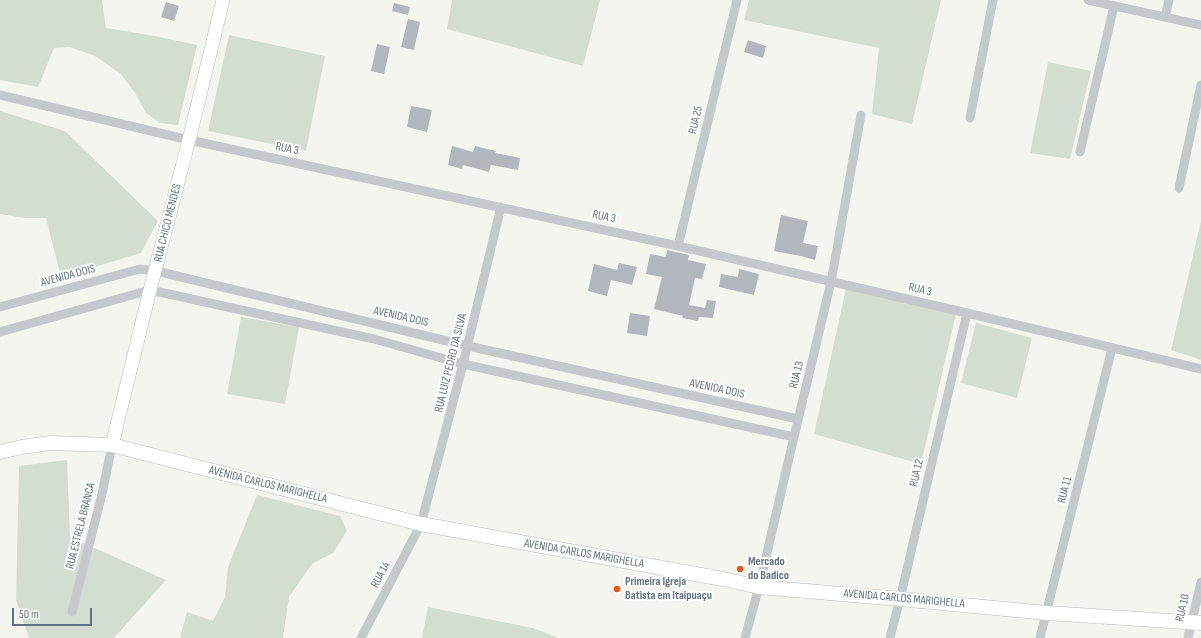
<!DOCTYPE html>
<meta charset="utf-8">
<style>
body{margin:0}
#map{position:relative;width:1201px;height:638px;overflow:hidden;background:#f5f5f0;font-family:"Sofia Sans Condensed",sans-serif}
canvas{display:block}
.scale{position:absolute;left:12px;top:608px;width:80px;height:18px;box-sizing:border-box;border:2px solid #607284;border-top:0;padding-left:5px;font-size:12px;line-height:14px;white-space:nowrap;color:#607284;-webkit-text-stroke:3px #fff;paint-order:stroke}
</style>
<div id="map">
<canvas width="1201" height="638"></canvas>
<div class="scale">50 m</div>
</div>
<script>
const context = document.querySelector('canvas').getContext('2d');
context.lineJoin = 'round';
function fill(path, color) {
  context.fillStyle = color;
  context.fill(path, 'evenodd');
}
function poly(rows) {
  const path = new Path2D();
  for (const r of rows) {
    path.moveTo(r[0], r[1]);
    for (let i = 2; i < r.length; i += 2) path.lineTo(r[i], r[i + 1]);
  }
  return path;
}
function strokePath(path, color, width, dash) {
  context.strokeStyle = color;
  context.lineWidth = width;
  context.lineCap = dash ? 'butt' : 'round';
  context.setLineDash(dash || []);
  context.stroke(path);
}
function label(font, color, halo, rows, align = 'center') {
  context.font = font + ' "Sofia Sans Condensed",sans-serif';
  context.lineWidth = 4;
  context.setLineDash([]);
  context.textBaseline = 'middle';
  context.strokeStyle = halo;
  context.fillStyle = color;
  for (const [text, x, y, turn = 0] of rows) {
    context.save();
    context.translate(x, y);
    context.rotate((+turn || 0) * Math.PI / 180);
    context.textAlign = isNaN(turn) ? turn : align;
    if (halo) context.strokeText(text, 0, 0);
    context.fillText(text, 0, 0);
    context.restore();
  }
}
fill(poly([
 [0,0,102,0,106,28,155,36,197,45,178,125,160,123,146,113,135,93,121,74,95,56,70,47,54,48,38,87,0,80],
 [452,0,600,0,583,66,447,29],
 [749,0,941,0,912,124,872,114,879,48,744,20],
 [229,35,325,56,306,151,208,131],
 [1048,62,1091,71,1070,159,1030,153],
 [0,111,65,131,158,221,141,253,61,277,46,218,25,218,0,214],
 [1201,221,1201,360,1171,350],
 [846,289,956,314,921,464,814,434],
 [241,317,299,327,285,404,227,394],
 [976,323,1032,338,1017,398,961,383],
 [67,460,70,537,166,580,114,638,29,638,16,600,19,466],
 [257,495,340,516,347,531,333,553,312,564,289,597,283,638,180,638,187,612,213,621,225,597,228,567],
 [428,607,533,628,558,638,422,638]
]), '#d4ddd1');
fill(poly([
 [166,2,179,6,174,21,161,17],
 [394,3,410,7,408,15,392,11],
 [408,19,420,22,414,50,401,47],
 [748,40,766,46,763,58,744,52],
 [377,44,390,47,384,74,371,71],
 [411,106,432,110,427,132,407,127],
 [452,146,473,152,475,146,496,151,495,153,520,158,518,170,491,165,489,172,463,165,462,169,448,165],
 [781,215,808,221,803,243,818,246,815,260,801,256,774,251],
 [667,250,689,255,688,260,706,264,702,279,695,278,689,305,705,308,707,300,716,301,713,318,699,317,698,321,682,318,683,316,654,309,662,277,646,274,650,254,666,257],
 [619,263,637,267,632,285,611,280,607,296,588,291,594,264,617,270],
 [739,269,759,274,754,295,719,287,721,274,738,277],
 [630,313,650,316,647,336,627,333]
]), '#b1b7bd');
const secondary = poly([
 [112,445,150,290,189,140,223,0]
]);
const primary = poly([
 [0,452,22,447,50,443,112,445,421,524,723,579,759,587,900,599,1047,613,1201,623]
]);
strokePath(secondary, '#b7bcc1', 14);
strokePath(primary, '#b6babe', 15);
strokePath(poly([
 [1088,0,1201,25],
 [1165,17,1169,0],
 [0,95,189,140,678,246,967,313,1201,369],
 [970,118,993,0],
 [1080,152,1114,6],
 [1179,188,1201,85],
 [678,246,737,0],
 [0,307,140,269,156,271,468,346,798,419],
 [0,332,150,290,374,339,463,364,794,437],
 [72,612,102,494,112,445],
 [361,638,421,524,463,364,501,207],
 [745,638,759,587,794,437,831,282,861,115],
 [890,638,900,599,967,313],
 [1040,638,1112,348],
 [1188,638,1201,582]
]), '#c6c9cc', 9);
strokePath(secondary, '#fff', 13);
strokePath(primary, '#fff', 14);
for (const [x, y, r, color] of [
 [740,569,4,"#f55510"],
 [617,589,4,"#f55510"]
]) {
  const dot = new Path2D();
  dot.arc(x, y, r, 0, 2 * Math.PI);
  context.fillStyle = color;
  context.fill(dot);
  strokePath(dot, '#fff', 1.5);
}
label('12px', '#607284', '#fff', [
 ["RUA 25",696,120,-77],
 ["RUA 3",287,149,12],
 ["RUA 3",604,217,12],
 ["RUA CHICO MENDES",168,223,-76],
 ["AVENIDA DOIS",68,276,-15],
 ["RUA 3",920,290,13],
 ["AVENIDA DOIS",401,317,13],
 ["RUA LUIZ PEDRO DA SILVA",451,363,-76],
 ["RUA 13",797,375,-76],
 ["AVENIDA DOIS",717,389,12],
 ["RUA 12",917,473,-77],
 ["AVENIDA CARLOS MARIGHELLA",268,485,14],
 ["RUA 11",1065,490,-76],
 ["RUA ESTRELA BRANCA",81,526,-76],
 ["AVENIDA CARLOS MARIGHELLA",584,554,10],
 ["RUA 14",381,575,-62],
 ["AVENIDA CARLOS MARIGHELLA",904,599,5],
 ["RUA 10",1183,608,-77]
]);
label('bold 12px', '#607284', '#fff', [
 ["Mercado",748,562],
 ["do Badico",748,576],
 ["Primeira Igreja",625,582],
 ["Batista em Itaipuaçu",625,596]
], 'left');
</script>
